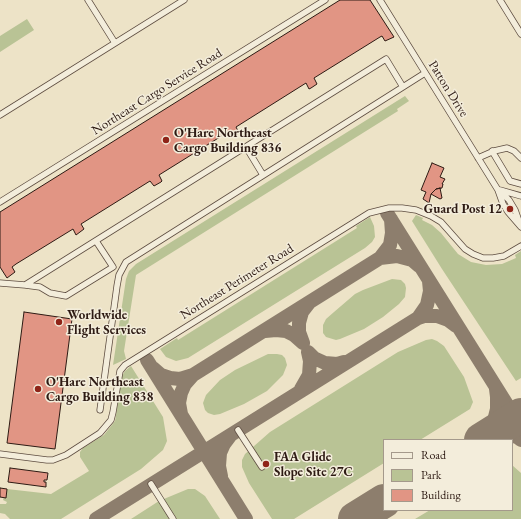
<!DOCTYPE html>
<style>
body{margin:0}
#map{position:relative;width:521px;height:519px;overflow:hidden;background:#ede3c7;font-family:"EB Garamond",serif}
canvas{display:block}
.legend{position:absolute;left:383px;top:439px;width:130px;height:72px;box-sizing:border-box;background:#f3eddb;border:1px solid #a4998b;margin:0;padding:5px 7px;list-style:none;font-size:12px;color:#2d1a13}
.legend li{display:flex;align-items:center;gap:8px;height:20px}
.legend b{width:20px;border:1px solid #a4998b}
</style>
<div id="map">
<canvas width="521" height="519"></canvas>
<ul class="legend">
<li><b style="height:5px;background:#f3eddb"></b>Road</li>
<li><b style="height:11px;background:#b9c395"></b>Park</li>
<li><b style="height:11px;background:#e19584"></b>Building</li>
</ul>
</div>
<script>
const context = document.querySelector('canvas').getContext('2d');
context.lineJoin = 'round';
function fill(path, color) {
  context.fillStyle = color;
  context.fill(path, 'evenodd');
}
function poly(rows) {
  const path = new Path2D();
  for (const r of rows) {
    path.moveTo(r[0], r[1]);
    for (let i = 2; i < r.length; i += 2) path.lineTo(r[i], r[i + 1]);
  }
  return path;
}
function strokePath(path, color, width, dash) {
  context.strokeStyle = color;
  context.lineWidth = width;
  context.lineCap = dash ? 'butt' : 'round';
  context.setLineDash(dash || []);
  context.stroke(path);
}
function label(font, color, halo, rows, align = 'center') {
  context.font = font + ' "EB Garamond",serif';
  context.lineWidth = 3;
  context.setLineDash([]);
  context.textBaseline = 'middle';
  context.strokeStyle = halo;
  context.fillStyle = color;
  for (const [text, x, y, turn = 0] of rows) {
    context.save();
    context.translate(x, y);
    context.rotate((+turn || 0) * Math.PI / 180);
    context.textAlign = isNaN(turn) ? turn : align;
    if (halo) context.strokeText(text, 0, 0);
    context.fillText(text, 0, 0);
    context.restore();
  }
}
fill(poly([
 [27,19,34,30,0,52,0,36],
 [405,96,409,101,397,109,398,111,136,275,124,351,126,359,113,365,126,279,129,271,136,264],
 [416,215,423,218,422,220,432,225,441,233,458,254,471,262,486,265,502,264,516,258,515,255,521,251,521,378,516,381,442,269,412,221],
 [370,217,374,226,375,237,372,242,365,248,188,358,176,361,166,357,160,349,177,338,178,340,357,228,356,226],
 [392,279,401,280,405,284,406,288,405,297,399,304,383,317,364,329,340,339,336,340,326,337,323,333,323,325,326,319,334,312,355,294,363,290],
 [432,339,437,341,444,346,464,377,473,402,470,409,420,440,384,440,384,463,294,519,272,519,249,483,242,467,242,460,245,454,270,432,398,352,426,340],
 [268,354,277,354,282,355,285,358,287,365,283,375,267,391,244,404,220,414,214,415,208,413,205,410,203,403,206,395,220,380,235,370],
 [131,366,163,417,167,441,163,450,141,469,61,519,10,519,5,514,0,513,0,504,6,504,7,502,3,500,4,497,6,497,7,489,51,494,89,471,80,457,80,452,83,448,104,435,115,421,122,376,125,371],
 [512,465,521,473,521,519,415,519,430,510,512,510],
 [188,489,195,489,205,496,220,519,131,519,159,501]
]), '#b9c395');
strokePath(poly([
 [387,213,521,427],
 [391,219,392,233,390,245,380,258,397,256,412,260,419,266],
 [418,318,424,316,437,316,448,320,456,326],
 [265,331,276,330,286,331,294,335,303,343,299,332,299,323,302,312,309,303],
 [147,360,246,519],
 [153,368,161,375,170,378,180,379,193,375,185,384,181,393,179,403,181,414],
 [193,375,380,258],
 [301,389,309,375,310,361,308,352,314,358,325,363,337,364,344,362],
 [496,389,497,397,497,409,493,425,484,438,502,434,517,437,521,440],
 [221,476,219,466,220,453,224,444,230,436],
 [96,519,418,318,427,305,430,291,429,281]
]), '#8d7e6d', 14);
strokePath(poly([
 [481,440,521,415],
 [355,519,384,501]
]), '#8d7e6d', 34);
const building = poly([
 [340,0,370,0,394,37,385,41,382,36,380,37,314,78,317,84,311,88,309,89,306,83,236,127,239,133,231,137,228,132,159,175,162,181,161,182,154,186,150,181,81,224,84,229,76,235,73,229,16,264,12,267,15,272,7,278,0,267,0,212,340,0],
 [432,163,444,168,440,177,445,179,442,184,443,184,442,188,436,189,431,194,429,203,423,199,426,192,421,190,432,163],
 [440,188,442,198,440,199,431,194,436,189,440,188],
 [24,312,72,319,55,449,7,443,24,312],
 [10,468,48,473,47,480,44,480,44,482,46,482,46,487,8,482,10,468],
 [0,488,7,489,6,498,0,497,0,488]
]);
fill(building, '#e19584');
strokePath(building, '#2d1a13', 1);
const minor = poly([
 [88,0,115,43],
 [380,0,498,190,503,204,508,212,521,227],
 [500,0,521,34],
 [0,115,184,0],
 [246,147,263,175],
 [492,151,510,181,521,184],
 [478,158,494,151,507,148,514,151,521,158],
 [500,190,521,196],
 [500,191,509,200,515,210,520,224],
 [0,202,325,0],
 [0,283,25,285,386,59,403,87],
 [25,285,40,287,50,293,66,296,113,267,96,241],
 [100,410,117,286,119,275,126,262,425,73],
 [238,430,262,467],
 [0,454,47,460,53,460,66,455,100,433,111,420,113,412,120,371,125,365,369,213,389,208,402,208,416,210,431,216,441,222,465,249,473,254,483,258,493,258,504,256,521,246],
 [151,484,173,519]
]);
strokePath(minor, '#5d4c40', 7);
strokePath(minor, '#f3eddb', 5.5);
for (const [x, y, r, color] of [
 [166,140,4,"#8f2418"],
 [510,209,4,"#8f2418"],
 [59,322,4,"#8f2418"],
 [38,389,4,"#8f2418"],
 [266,464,4,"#8f2418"]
]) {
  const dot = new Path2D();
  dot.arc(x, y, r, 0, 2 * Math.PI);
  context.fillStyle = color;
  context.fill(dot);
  strokePath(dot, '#f3eddb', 1.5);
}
label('13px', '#2d1a13', '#f3eddb', [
 ["Patton Drive",448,89,58],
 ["Northeast Cargo Service Road",157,92,-32],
 ["Northeast Perimeter Road",237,282,-32]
]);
label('bold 13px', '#2d1a13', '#f3eddb', [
 ["O'Hare Northeast",174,133],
 ["Cargo Building 836",174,148],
 ["Guard Post 12",502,209,"right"],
 ["Worldwide",67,315],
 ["Flight Services",67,330],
 ["O'Hare Northeast",46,382],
 ["Cargo Building 838",46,397],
 ["FAA Glide",274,457],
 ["Slope Site 27C",274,472]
], 'left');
</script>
